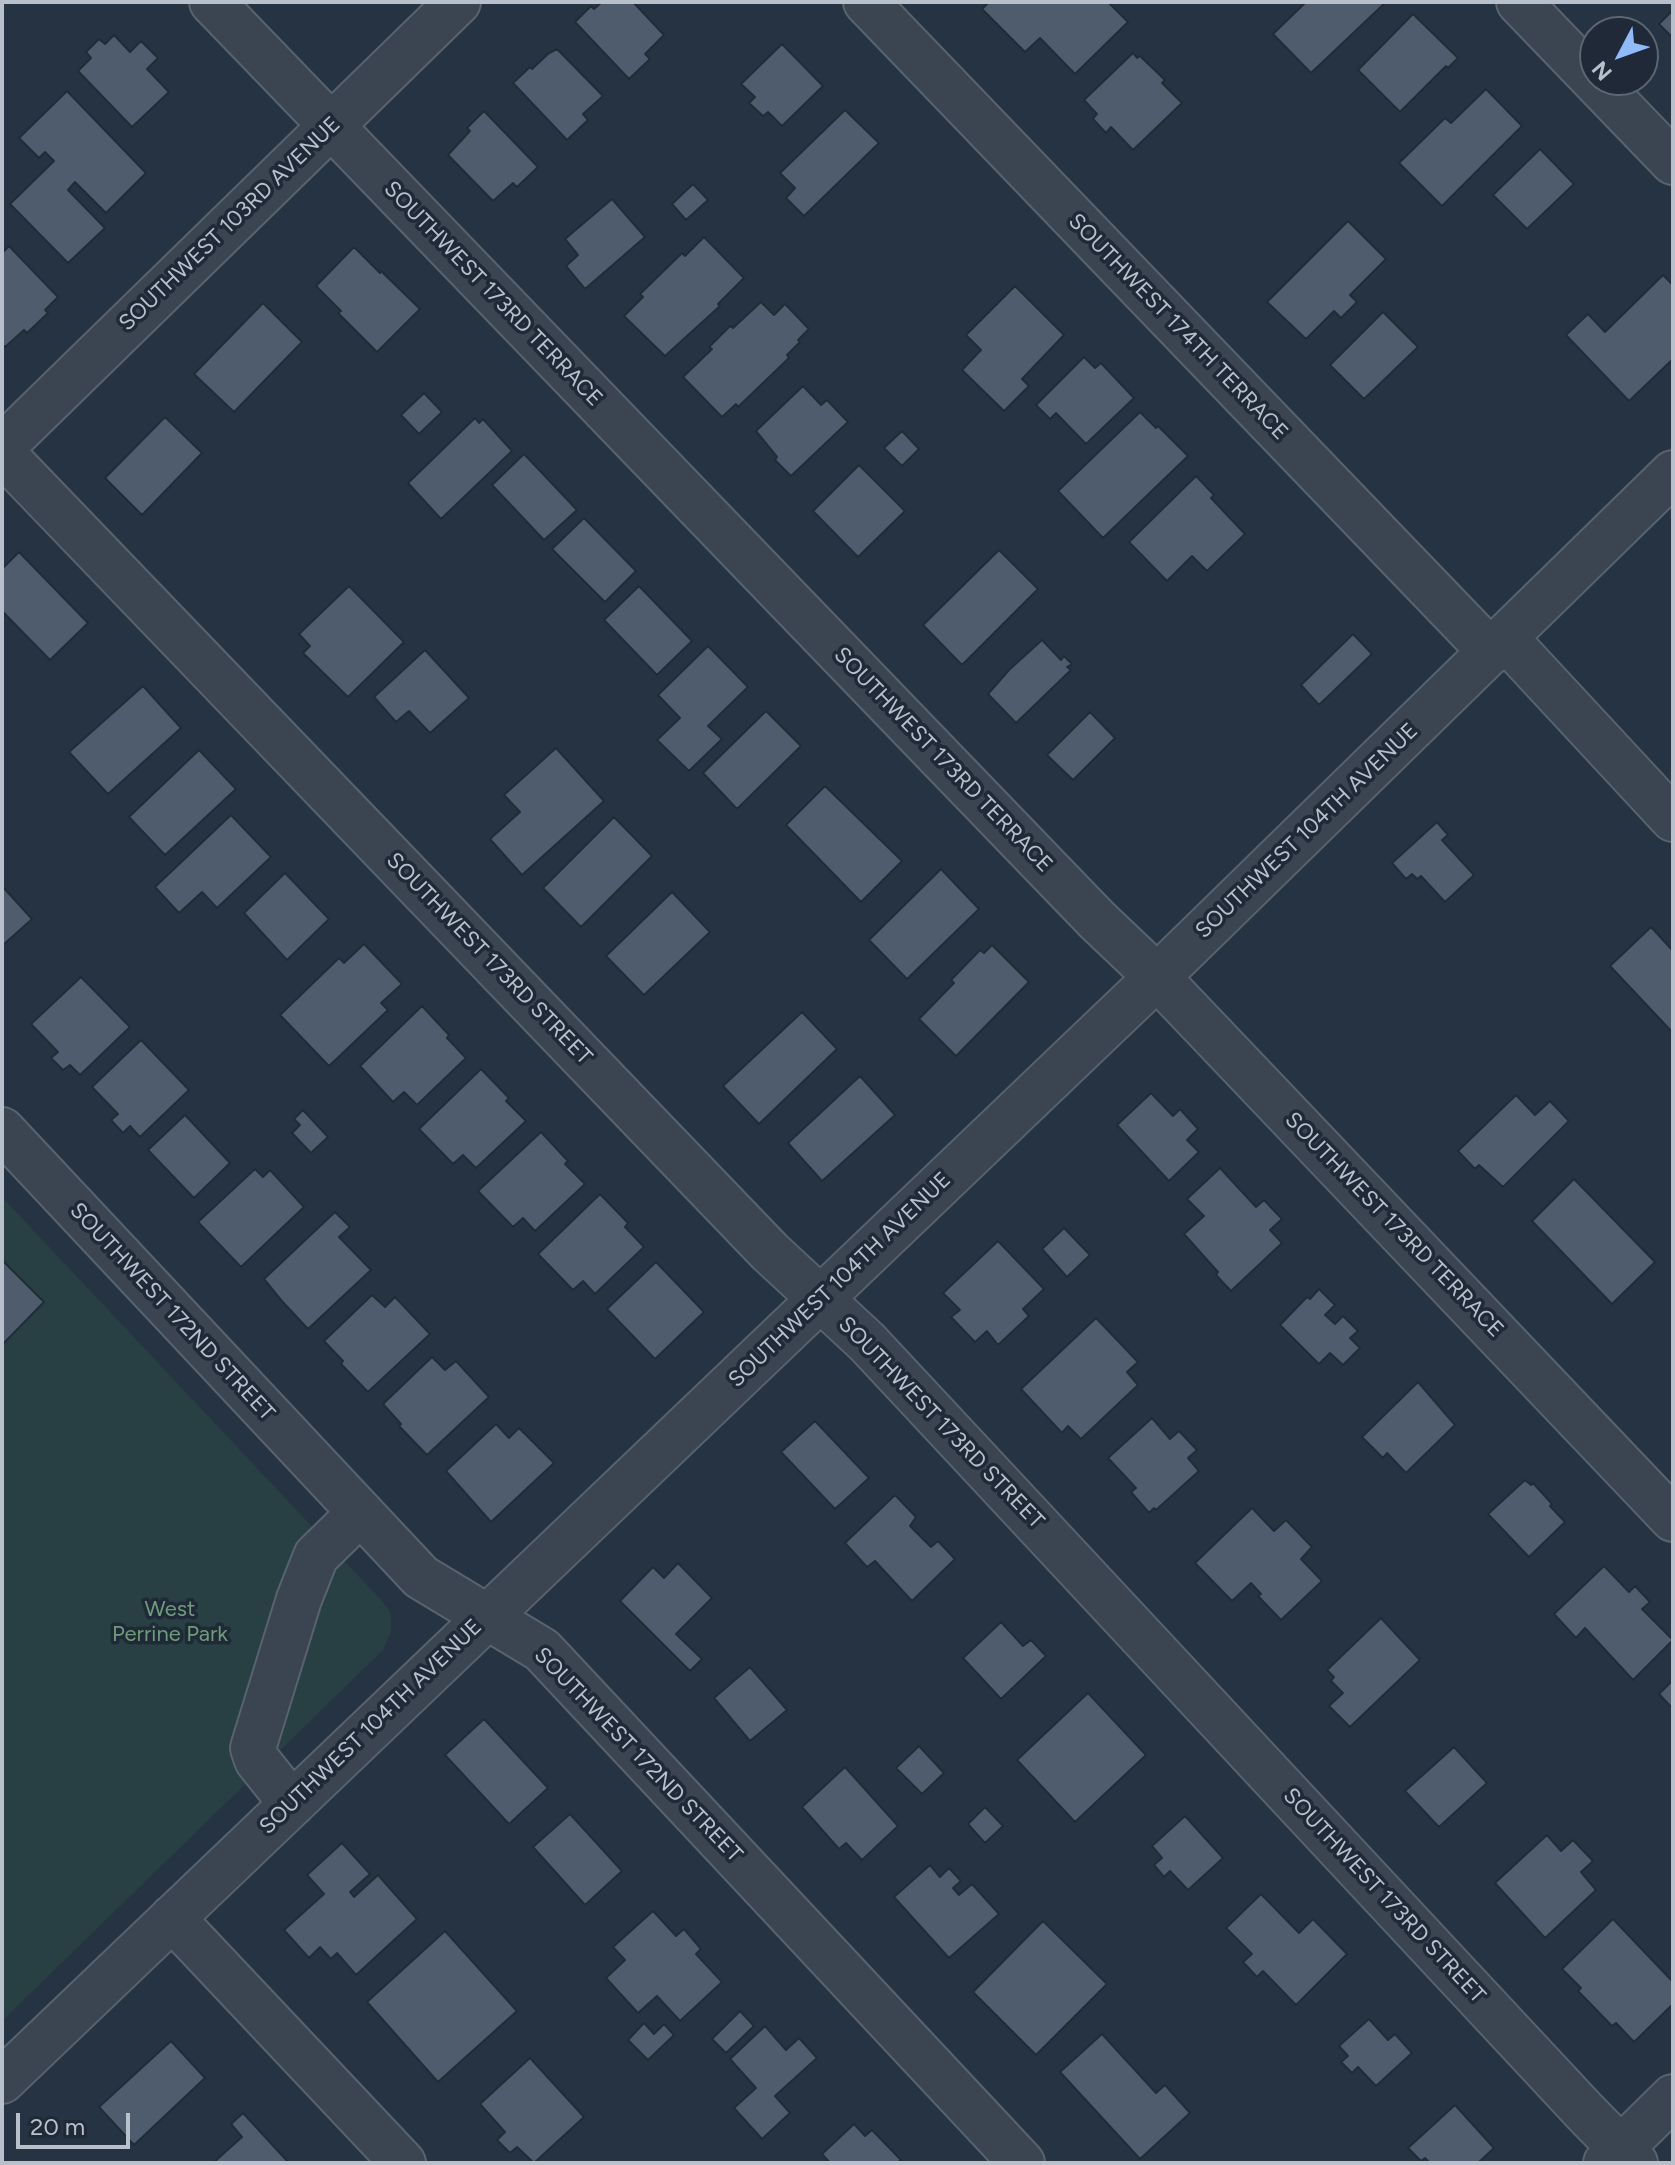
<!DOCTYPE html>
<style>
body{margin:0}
#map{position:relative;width:1675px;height:2165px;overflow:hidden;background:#263342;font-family:Figtree,sans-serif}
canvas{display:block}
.frame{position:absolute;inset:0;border:4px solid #b7c0cb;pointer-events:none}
.north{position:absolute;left:1579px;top:16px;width:80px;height:80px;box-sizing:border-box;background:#1f2937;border:2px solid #5c6572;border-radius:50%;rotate:229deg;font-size:22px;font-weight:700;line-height:32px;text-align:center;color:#b7c0cb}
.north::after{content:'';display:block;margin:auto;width:28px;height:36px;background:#8fbbf9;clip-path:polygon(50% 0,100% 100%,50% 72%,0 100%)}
.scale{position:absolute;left:16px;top:2113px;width:114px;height:36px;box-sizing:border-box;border:4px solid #b7c0cb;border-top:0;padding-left:10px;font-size:24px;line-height:28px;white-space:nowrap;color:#b7c0cb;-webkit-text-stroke:6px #1f2937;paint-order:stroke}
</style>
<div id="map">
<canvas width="1675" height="2165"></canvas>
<div class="frame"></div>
<div class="north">N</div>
<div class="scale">20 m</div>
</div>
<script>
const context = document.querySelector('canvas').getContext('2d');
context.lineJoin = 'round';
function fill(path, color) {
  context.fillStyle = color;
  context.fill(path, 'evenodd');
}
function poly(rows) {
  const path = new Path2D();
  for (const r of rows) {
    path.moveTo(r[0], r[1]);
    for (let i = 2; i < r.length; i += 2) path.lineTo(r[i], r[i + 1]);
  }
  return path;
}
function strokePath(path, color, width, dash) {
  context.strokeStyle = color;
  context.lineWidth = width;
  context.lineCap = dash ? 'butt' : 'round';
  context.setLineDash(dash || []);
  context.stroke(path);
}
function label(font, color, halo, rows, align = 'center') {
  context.font = font + ' Figtree,sans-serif';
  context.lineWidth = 7;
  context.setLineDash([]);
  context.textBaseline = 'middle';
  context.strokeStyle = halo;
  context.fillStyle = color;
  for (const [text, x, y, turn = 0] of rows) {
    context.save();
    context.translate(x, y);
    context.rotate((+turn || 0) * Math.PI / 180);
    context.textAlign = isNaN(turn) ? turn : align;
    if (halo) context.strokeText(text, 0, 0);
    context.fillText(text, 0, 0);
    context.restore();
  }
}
fill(poly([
 [2,1197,382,1601,391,1614,391,1632,383,1650,2,2021]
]), '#284043');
const building = poly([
 [602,2,633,2,664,35,645,54,650,59,629,79,575,22,591,6,594,9,602,2],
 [989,2,1108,2,1128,22,1075,74,1040,38,1025,52,982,9,989,2],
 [1306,2,1386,2,1311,73,1273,34,1306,2],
 [1673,10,1673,38,1659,24,1673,10],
 [1413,14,1458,58,1448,68,1446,66,1400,112,1358,70,1413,14],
 [114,35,130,52,141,41,158,58,147,69,169,92,132,127,78,71,91,58,86,52,99,39,105,44,114,35],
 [782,44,823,86,782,126,768,112,763,116,749,103,755,97,741,84,782,44],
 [557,49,603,96,583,114,588,120,567,140,513,83,530,67,532,69,548,54,557,49],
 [1133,53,1137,58,1140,56,1165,80,1162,83,1182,103,1133,150,1111,127,1106,133,1093,119,1097,114,1084,100,1133,53],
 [1486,89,1522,126,1442,206,1399,163,1445,118,1451,123,1486,89],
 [67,91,146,173,106,213,75,182,68,190,105,228,68,263,10,204,54,161,45,152,39,158,19,138,67,91],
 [845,110,879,143,804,216,786,198,795,188,780,173,845,110],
 [484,111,538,167,517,187,513,183,493,201,448,155,470,131,467,128,484,111],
 [1540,149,1574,184,1527,229,1493,195,1540,149],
 [693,184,708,200,686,220,672,204,693,184],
 [612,199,645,237,585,289,566,266,578,255,565,239,612,199],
 [1348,221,1386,259,1350,295,1357,302,1341,318,1334,311,1306,339,1267,302,1348,221],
 [704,237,744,278,718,304,720,306,665,356,624,316,643,297,640,294,682,253,685,256,704,237],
 [9,246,58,297,45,310,48,313,27,333,24,330,5,347,2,344,2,253,9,246],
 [354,247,380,273,381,271,420,309,377,352,338,313,341,311,316,286,354,247],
 [1663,275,1673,285,1673,359,1629,401,1566,335,1588,314,1605,332,1663,275],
 [1015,286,1064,335,1022,379,1029,386,1004,411,962,370,981,350,966,335,1015,286],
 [761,302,774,315,785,304,809,329,798,340,800,342,787,355,789,358,738,407,736,404,722,417,683,377,712,349,709,347,730,326,733,328,761,302],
 [263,303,302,342,234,412,194,374,263,303],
 [1383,312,1418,347,1364,399,1330,365,1383,312],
 [1084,357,1095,368,1101,363,1134,398,1086,444,1056,413,1050,419,1036,405,1084,357],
 [803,386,821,405,827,400,848,422,791,476,775,460,777,457,756,431,803,386],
 [424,393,442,412,419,434,401,415,424,393],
 [1140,412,1156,428,1158,426,1188,456,1103,538,1058,491,1140,412],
 [165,417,202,453,142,515,105,478,165,417],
 [475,418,479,423,483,419,512,451,441,519,408,483,475,418],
 [902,431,919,449,902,466,884,448,902,431],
 [524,454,577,510,544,540,492,485,524,454],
 [859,465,905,511,858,557,813,511,859,465],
 [1196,476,1214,495,1211,498,1245,534,1207,571,1192,556,1167,581,1129,542,1196,476],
 [584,518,636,571,605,602,552,549,584,518],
 [999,550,1038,589,962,665,923,625,999,550],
 [19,552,88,623,50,660,2,611,2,569,19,552],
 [349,586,404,642,348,697,303,653,310,646,299,634,349,586],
 [639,586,692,641,657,675,604,620,639,586],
 [1353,634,1372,654,1319,705,1301,685,1353,634],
 [1042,640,1061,660,1064,656,1072,664,1067,667,1071,670,1016,723,988,694,1009,670,1042,640],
 [708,646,748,687,708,726,722,739,689,771,657,740,680,718,658,695,708,646],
 [425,650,469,698,430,733,409,711,396,722,374,697,425,650],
 [143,686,181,728,108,794,69,752,143,686],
 [766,711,801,746,737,809,703,773,766,711],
 [1090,712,1115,738,1073,780,1047,755,1090,712],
 [556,748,604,801,522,875,490,839,520,812,504,795,556,748],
 [199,750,236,789,165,855,129,817,199,750],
 [825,786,902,861,861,902,786,825,825,786],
 [231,815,271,857,217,908,202,892,179,913,155,887,231,815],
 [614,817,652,856,581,927,543,888,614,817],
 [1437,822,1448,835,1442,840,1474,875,1445,902,1421,876,1417,879,1412,874,1406,879,1392,863,1437,822],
 [941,869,979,909,907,979,869,940,941,869],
 [285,873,329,919,287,960,244,913,285,873],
 [2,886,32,919,2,946,2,886],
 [672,892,710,932,644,995,606,956,672,892],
 [1651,927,1673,951,1673,1033,1610,966,1651,927],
 [364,944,402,984,381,1003,388,1010,329,1066,280,1015,339,958,344,963,364,944],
 [992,945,1029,982,956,1056,919,1019,954,983,951,980,980,950,984,953,992,945],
 [81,977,130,1027,80,1075,70,1065,63,1070,51,1058,58,1052,31,1024,81,977],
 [422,1006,449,1035,447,1038,466,1058,417,1105,404,1092,393,1102,360,1066,422,1006],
 [802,1012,837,1049,759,1124,723,1086,802,1012],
 [141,1040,189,1090,140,1137,130,1126,123,1133,111,1120,118,1114,92,1087,141,1040],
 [481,1069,509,1098,506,1101,526,1121,476,1168,463,1155,453,1164,419,1129,481,1069],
 [860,1076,895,1115,822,1181,788,1143,860,1076],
 [1151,1093,1173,1116,1180,1109,1198,1129,1187,1140,1199,1152,1169,1181,1117,1125,1151,1093],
 [1516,1095,1535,1115,1550,1101,1569,1121,1503,1187,1479,1165,1475,1169,1458,1151,1516,1095],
 [303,1110,328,1137,311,1153,292,1133,300,1125,294,1119,303,1110],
 [185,1115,230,1163,194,1198,148,1150,185,1115],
 [541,1132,568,1161,565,1164,585,1184,535,1231,523,1218,513,1227,478,1191,541,1132],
 [1220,1168,1256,1207,1264,1200,1282,1219,1270,1230,1282,1243,1231,1291,1216,1275,1218,1272,1184,1234,1204,1216,1187,1199,1220,1168],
 [255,1169,263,1177,270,1170,304,1207,241,1267,198,1222,255,1169],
 [1574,1179,1655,1262,1612,1304,1532,1221,1574,1179],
 [600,1194,628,1223,625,1227,644,1247,595,1294,583,1281,573,1290,538,1254,600,1194],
 [335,1212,350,1227,339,1237,371,1270,308,1329,281,1300,264,1279,335,1212],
 [1064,1228,1090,1255,1067,1277,1042,1249,1064,1228],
 [998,1241,1044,1289,1023,1309,1029,1316,998,1345,987,1331,975,1342,951,1317,960,1310,943,1293,998,1241],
 [2,1260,44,1302,2,1345,2,1260],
 [656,1262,704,1312,655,1359,607,1309,656,1262],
 [1319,1289,1335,1305,1325,1315,1335,1324,1343,1316,1358,1331,1350,1338,1360,1348,1343,1365,1330,1353,1319,1364,1280,1325,1307,1297,1310,1299,1319,1289],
 [372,1295,385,1307,395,1297,430,1334,368,1392,341,1364,343,1361,324,1341,372,1295],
 [1096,1318,1138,1362,1127,1372,1138,1385,1081,1439,1068,1426,1062,1433,1021,1389,1096,1318],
 [432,1357,445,1370,456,1361,489,1397,427,1455,399,1426,401,1424,383,1404,432,1357],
 [1418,1382,1455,1425,1406,1473,1387,1453,1383,1458,1362,1437,1418,1382],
 [1152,1418,1170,1439,1179,1431,1197,1450,1188,1458,1199,1471,1156,1510,1154,1508,1149,1513,1131,1492,1136,1488,1108,1458,1152,1418],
 [815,1421,869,1478,835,1509,781,1452,815,1421],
 [496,1424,509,1438,519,1428,554,1463,491,1522,446,1471,496,1424],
 [1525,1480,1531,1485,1533,1483,1552,1504,1550,1506,1565,1522,1529,1557,1488,1514,1525,1480],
 [895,1495,916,1517,910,1526,931,1547,938,1541,955,1559,912,1601,875,1561,867,1567,845,1543,895,1495],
 [1252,1508,1274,1531,1286,1520,1312,1547,1301,1559,1322,1581,1281,1620,1258,1596,1261,1594,1251,1583,1232,1601,1195,1563,1252,1508],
 [678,1563,712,1598,676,1634,702,1659,690,1671,620,1601,653,1567,664,1578,678,1563],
 [1604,1566,1629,1592,1635,1586,1650,1602,1642,1609,1673,1640,1633,1680,1585,1628,1576,1638,1554,1614,1604,1566],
 [1381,1618,1420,1660,1350,1727,1329,1706,1343,1693,1331,1681,1334,1677,1327,1670,1381,1618],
 [1001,1622,1023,1646,1031,1640,1046,1656,1001,1699,963,1658,1001,1622],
 [750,1667,787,1710,750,1741,714,1698,750,1667],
 [1673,1680,1673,1709,1659,1694,1673,1680],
 [1088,1693,1146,1755,1075,1822,1017,1760,1088,1693],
 [484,1719,548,1788,509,1824,445,1755,484,1719],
 [919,1746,944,1773,922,1794,896,1768,919,1746],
 [1454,1747,1487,1783,1439,1827,1405,1791,1454,1747],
 [845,1767,898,1826,862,1860,846,1843,839,1849,802,1807,845,1767],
 [985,1807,1003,1826,985,1843,968,1824,985,1807],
 [570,1814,622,1871,585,1905,533,1847,570,1814],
 [1185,1816,1223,1858,1188,1890,1170,1871,1164,1877,1154,1865,1162,1858,1152,1846,1185,1816],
 [1547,1835,1561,1851,1573,1840,1593,1861,1581,1872,1596,1890,1545,1938,1495,1883,1547,1835],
 [342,1843,370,1874,350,1892,354,1897,378,1875,417,1919,356,1975,337,1953,331,1959,320,1947,309,1958,284,1930,324,1894,307,1875,342,1843],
 [930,1865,940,1877,949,1868,961,1881,953,1888,959,1895,972,1884,999,1914,949,1958,894,1897,930,1865],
 [1261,1894,1299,1933,1313,1919,1347,1954,1296,2005,1263,1971,1257,1977,1243,1962,1252,1954,1226,1928,1261,1894],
 [653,1911,676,1936,684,1929,701,1949,696,1954,722,1982,680,2021,657,1996,638,2013,606,1978,625,1960,613,1947,653,1911],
 [1613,1919,1673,1982,1673,2004,1634,2042,1616,2023,1612,2026,1578,1991,1581,1988,1562,1969,1613,1919],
 [1043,1921,1107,1984,1036,2055,973,1992,1043,1921],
 [445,1931,517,2011,438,2082,367,2002,445,1931],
 [740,2011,754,2026,726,2053,712,2039,740,2011],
 [1369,2019,1388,2040,1395,2034,1412,2053,1376,2086,1358,2067,1352,2073,1341,2062,1348,2056,1339,2046,1369,2019],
 [644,2023,654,2034,664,2024,674,2035,648,2060,628,2040,644,2023],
 [765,2026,786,2050,799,2038,817,2058,775,2096,790,2113,762,2139,734,2108,756,2088,730,2059,765,2026],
 [1102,2034,1156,2093,1165,2085,1190,2113,1140,2159,1060,2072,1102,2034],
 [171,2041,205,2078,134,2145,99,2107,171,2041],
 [530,2058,584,2117,534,2163,517,2147,510,2153,497,2140,505,2132,480,2104,530,2058],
 [1455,2105,1494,2148,1478,2163,1430,2163,1425,2158,1421,2161,1408,2148,1455,2105],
 [243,2113,289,2163,213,2163,242,2137,231,2124,243,2113],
 [854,2124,865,2136,872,2130,901,2160,897,2163,830,2163,822,2154,854,2124]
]);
fill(building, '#4f5c6d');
strokePath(building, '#212c39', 2);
const minor = poly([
 [212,2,1097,920,1157,977,1673,1519],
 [866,2,1491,652],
 [1519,2,1673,162],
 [2,447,458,2],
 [2,453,770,1252,867,1342,1585,2112,1635,2163],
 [1505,638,1673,819],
 [2,1130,421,1577,542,1650,1022,2163],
 [292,1804,257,1760,253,1748,299,1599,316,1556,360,1513],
 [172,1918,403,2163],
 [2,2081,1157,977,1673,473],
 [1606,2163,1673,2097]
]);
strokePath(minor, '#58636f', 48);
strokePath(minor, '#3a4551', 44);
label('22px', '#b7c0cb', '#1f2937', [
 ["SOUTHWEST 103RD AVENUE",230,224,-44],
 ["SOUTHWEST 173RD TERRACE",493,294,46],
 ["SOUTHWEST 174TH TERRACE",1178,327,46],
 ["SOUTHWEST 173RD TERRACE",943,760,46],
 ["SOUTHWEST 104TH AVENUE",1307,831,-44],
 ["SOUTHWEST 173RD STREET",489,959,46],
 ["SOUTHWEST 173RD TERRACE",1394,1225,46],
 ["SOUTHWEST 104TH AVENUE",840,1280,-44],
 ["SOUTHWEST 172ND STREET",172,1312,47],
 ["SOUTHWEST 173RD STREET",941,1423,46],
 ["SOUTHWEST 104TH AVENUE",371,1727,-44],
 ["SOUTHWEST 172ND STREET",638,1755,46],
 ["SOUTHWEST 173RD STREET",1384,1896,47]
]);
label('22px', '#6e9c78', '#1f2937', [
 ["West",170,1610],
 ["Perrine Park",170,1635]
]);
</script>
